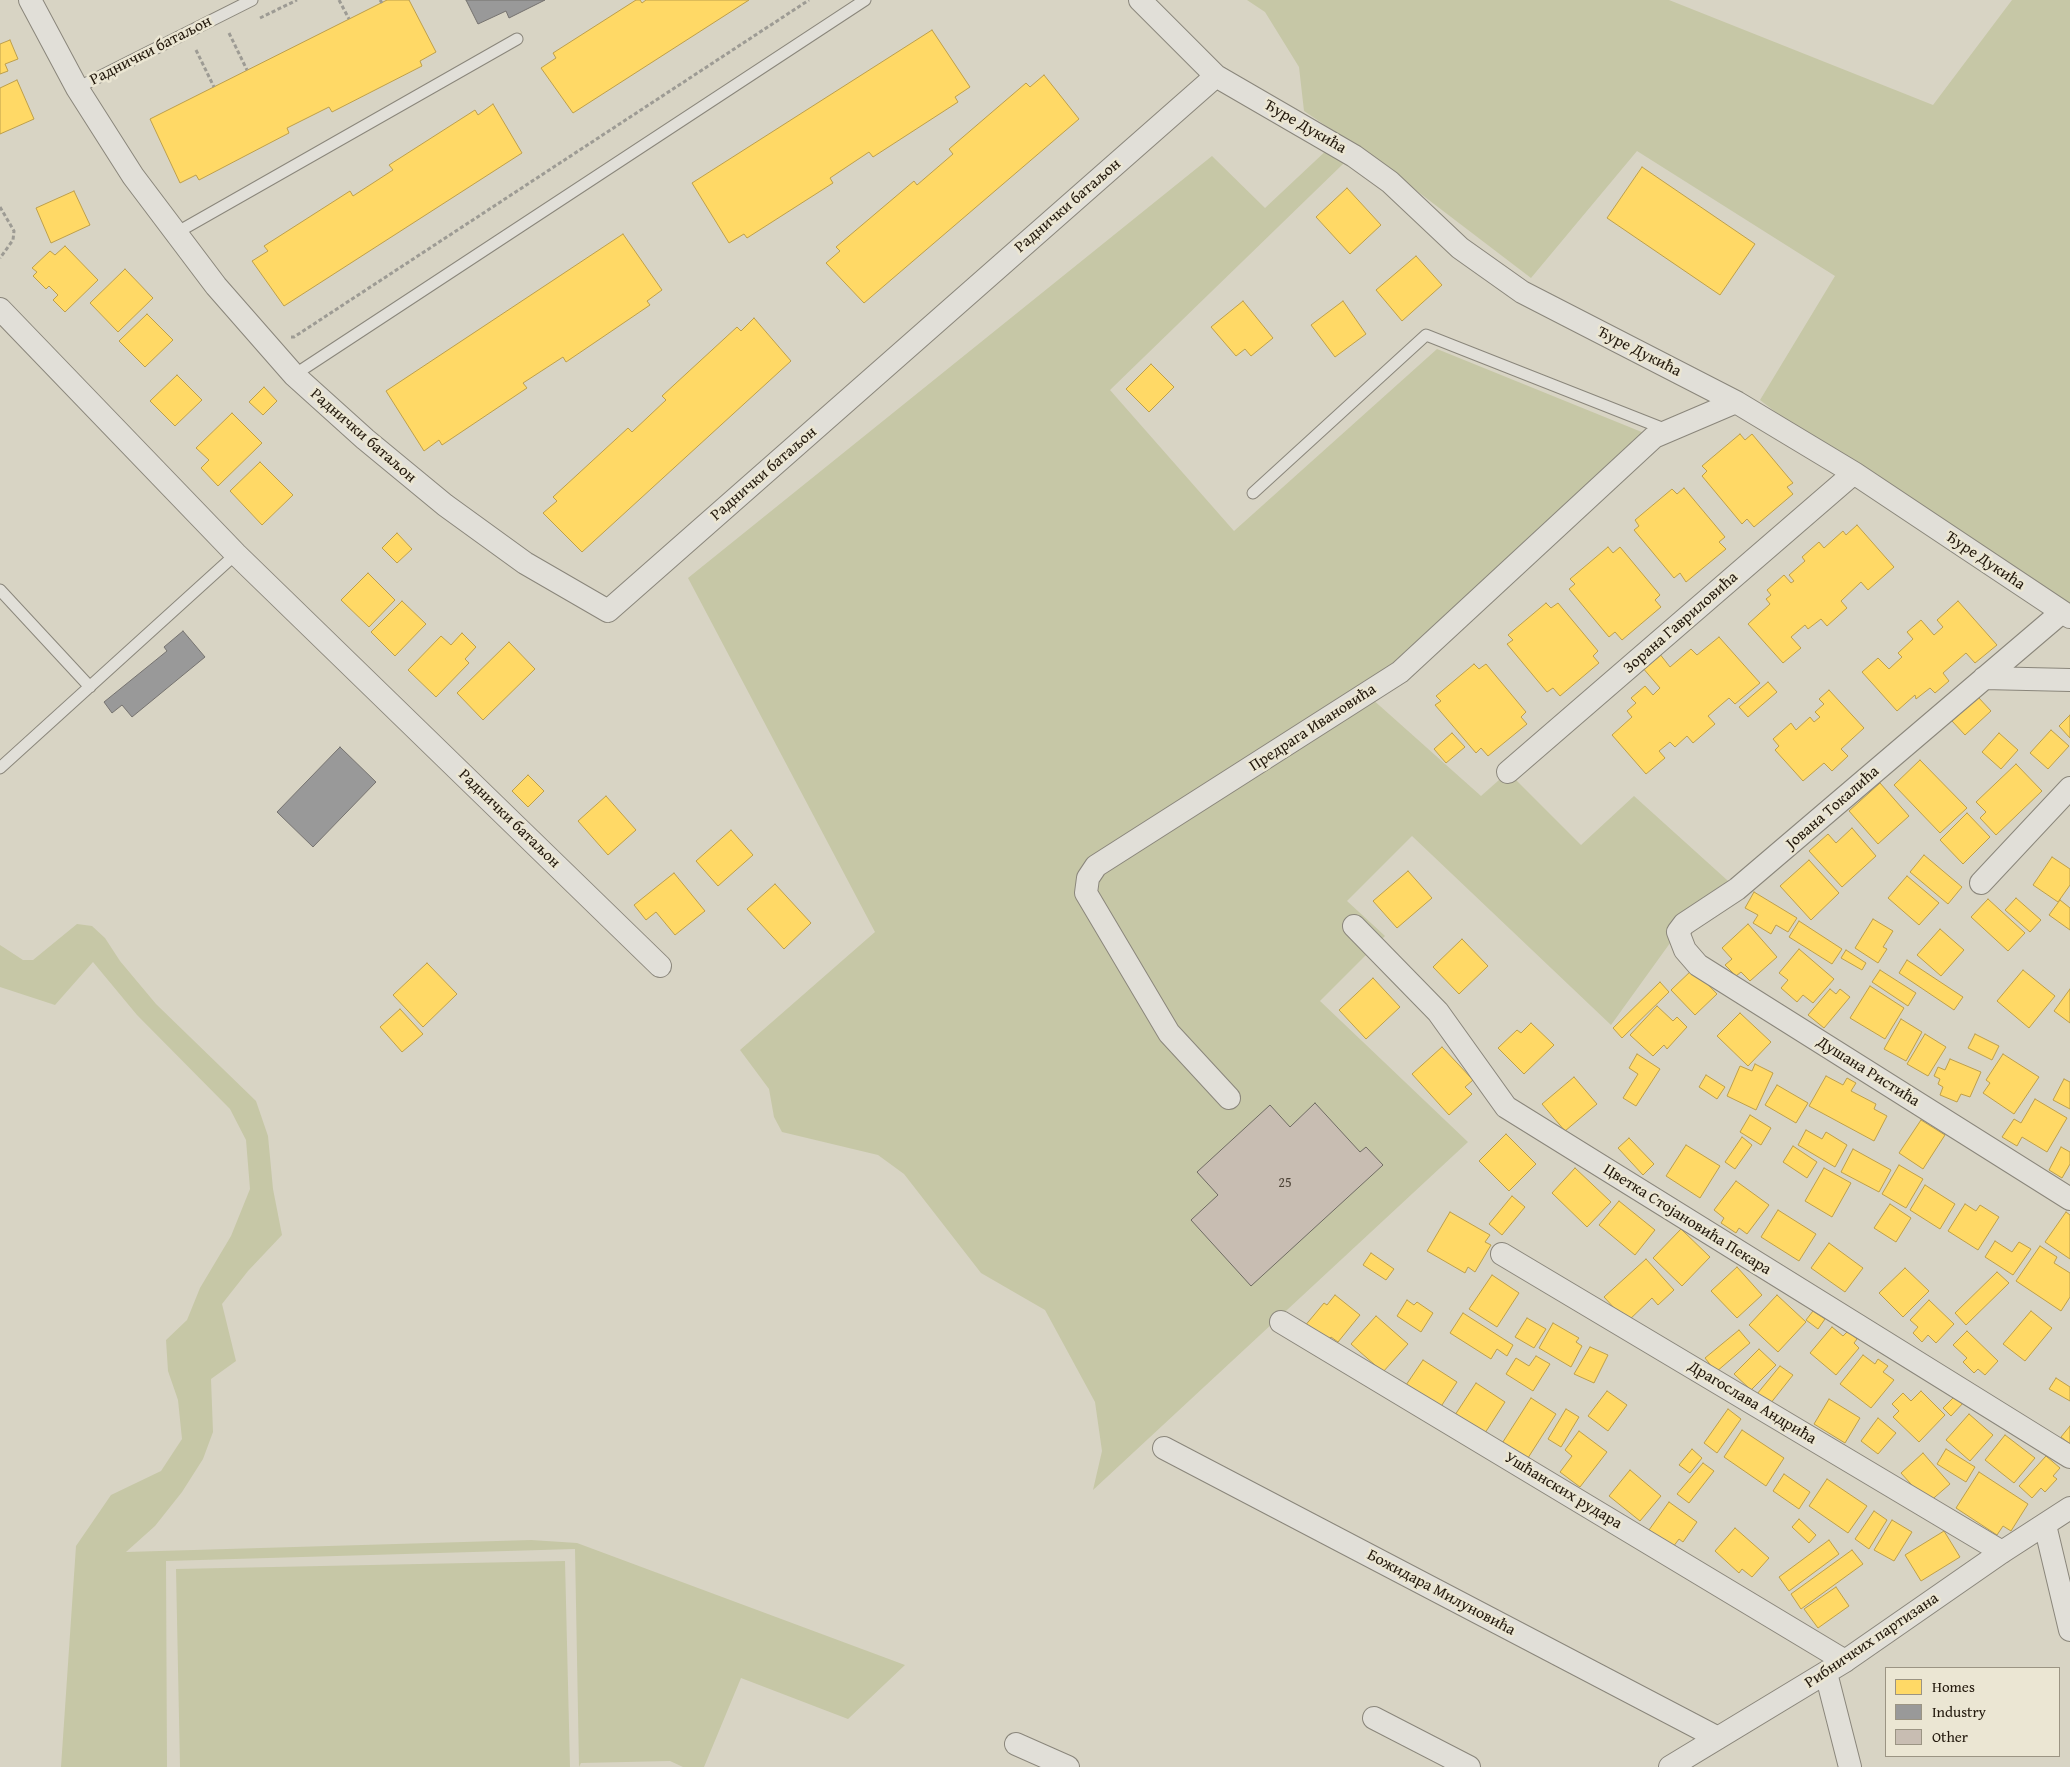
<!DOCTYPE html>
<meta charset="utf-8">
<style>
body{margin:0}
#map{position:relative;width:2070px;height:1767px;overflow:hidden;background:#d8d4c4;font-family:"Gentium Book Plus",serif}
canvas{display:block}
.legend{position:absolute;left:1885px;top:1667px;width:175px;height:90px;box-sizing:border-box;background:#ebe6d3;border:1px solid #9b9483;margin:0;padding:6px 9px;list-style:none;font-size:15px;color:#22180c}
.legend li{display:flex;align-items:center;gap:10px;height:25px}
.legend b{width:25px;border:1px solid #9b9483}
</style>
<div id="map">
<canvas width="2070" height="1767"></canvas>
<ul class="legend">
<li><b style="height:14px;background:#ffd966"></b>Homes</li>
<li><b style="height:14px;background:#999"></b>Industry</li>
<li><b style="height:14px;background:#c8bdb2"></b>Other</li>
</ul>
</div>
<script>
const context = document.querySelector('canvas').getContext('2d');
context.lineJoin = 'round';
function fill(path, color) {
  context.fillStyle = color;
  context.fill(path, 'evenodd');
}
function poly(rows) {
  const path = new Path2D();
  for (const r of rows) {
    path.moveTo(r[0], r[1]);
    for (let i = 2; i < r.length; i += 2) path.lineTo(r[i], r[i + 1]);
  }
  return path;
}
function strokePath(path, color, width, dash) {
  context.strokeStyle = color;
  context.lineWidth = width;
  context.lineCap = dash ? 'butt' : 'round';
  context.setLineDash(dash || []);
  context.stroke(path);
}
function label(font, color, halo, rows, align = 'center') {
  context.font = font + ' "Gentium Book Plus",serif';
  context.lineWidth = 5;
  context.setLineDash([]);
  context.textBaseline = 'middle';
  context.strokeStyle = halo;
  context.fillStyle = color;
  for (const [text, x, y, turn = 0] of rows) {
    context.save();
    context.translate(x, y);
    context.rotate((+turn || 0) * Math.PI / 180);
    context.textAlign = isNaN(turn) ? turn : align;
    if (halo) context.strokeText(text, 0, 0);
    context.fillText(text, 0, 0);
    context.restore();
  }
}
fill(poly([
 [1247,0,1669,0,1933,105,2012,0,2070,0,2070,617,1854,473,1760,400,1835,276,1637,151,1531,278,1375,159,1304,111,1299,67,1265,12],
 [1330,147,1344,163,1110,390,1234,531,1437,349,1654,437,1371,698,1481,796,1508,772,1581,845,1634,796,1737,889,1678,932,1611,1025,1412,836,1347,901,1385,936,1320,1001,1468,1142,1093,1490,1102,1451,1095,1402,1045,1310,981,1273,904,1174,878,1155,782,1132,774,1117,769,1089,740,1050,875,932,688,578,1212,156,1265,208],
 [77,924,92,926,105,938,120,961,156,1004,256,1101,268,1136,273,1189,282,1235,248,1271,222,1304,236,1361,211,1379,213,1432,203,1459,182,1492,155,1526,126,1552,531,1540,577,1543,905,1665,848,1719,741,1678,704,1767,683,1767,670,1761,581,1763,579,1767,575,1549,166,1561,167,1767,61,1767,76,1546,111,1495,161,1471,182,1439,178,1400,168,1371,166,1340,187,1320,200,1288,231,1236,250,1189,246,1140,230,1109,137,1015,93,962,55,1005,0,987,0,945,23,960,33,960],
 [565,1561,570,1767,180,1767,176,1569]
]), '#c6c7a6');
const homes = poly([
 [387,0,409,0,436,52,420,61,422,66,332,112,329,107,287,128,289,133,199,180,196,175,180,183,150,119,387,0],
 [636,0,640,0,642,3,646,0,749,0,573,113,541,68,556,58,553,53,636,0],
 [932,30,970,87,955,97,958,102,873,157,869,152,830,178,833,183,747,238,744,234,729,243,692,183,932,30],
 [10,40,18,59,5,64,8,71,0,74,0,44,10,40],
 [1044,75,1079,119,864,303,826,263,840,251,836,247,914,181,917,185,953,154,949,149,1026,83,1030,87,1044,75],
 [17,80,34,119,0,134,0,88,17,80],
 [493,104,522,153,284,306,252,261,268,251,264,246,350,191,353,196,393,170,389,165,475,110,478,115,493,104],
 [1642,167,1755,244,1720,295,1607,218,1642,167],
 [1347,188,1381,225,1350,254,1316,217,1347,188],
 [74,191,90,225,51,243,36,208,74,191],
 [623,234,662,290,647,301,650,305,566,362,563,357,523,383,527,388,442,445,439,440,424,451,386,391,623,234],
 [65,246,98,280,65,312,53,300,58,295,49,286,46,289,33,276,37,272,32,268,50,251,55,255,65,246],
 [1416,256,1442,285,1402,321,1376,290,1416,256],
 [125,269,153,298,118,332,90,303,125,269],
 [1243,301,1273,338,1251,356,1245,349,1236,356,1211,327,1243,301],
 [1343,301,1366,334,1335,357,1311,325,1343,301],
 [147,314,173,340,145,367,119,341,147,314],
 [754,318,791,361,582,552,543,513,557,501,553,497,628,428,632,432,666,400,662,396,737,327,741,331,754,318],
 [1151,364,1174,387,1149,412,1126,389,1151,364],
 [177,375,202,400,175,426,150,401,177,375],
 [264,387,277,401,263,415,249,402,264,387],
 [232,413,262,443,218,486,201,468,209,460,196,448,232,413],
 [1740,434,1745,440,1752,434,1793,483,1787,487,1793,494,1754,527,1747,519,1742,524,1702,476,1707,471,1702,466,1740,434],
 [260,462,293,495,262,525,230,491,260,462],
 [1684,488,1725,537,1719,542,1726,549,1686,582,1680,573,1674,578,1634,530,1639,526,1635,520,1672,489,1677,494,1684,488],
 [1857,525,1894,567,1868,590,1861,582,1841,601,1847,608,1827,626,1821,619,1808,629,1805,625,1791,637,1801,648,1783,663,1748,624,1770,604,1766,599,1771,595,1767,590,1784,575,1791,583,1794,581,1789,575,1805,561,1802,557,1819,542,1824,548,1843,531,1846,535,1857,525],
 [397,533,412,549,397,563,382,548,397,533],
 [1608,547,1613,553,1620,547,1660,595,1655,600,1661,607,1622,640,1615,632,1609,637,1569,589,1575,584,1570,579,1608,547],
 [368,573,395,600,369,627,341,600,368,573],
 [402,601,426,624,395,656,371,632,402,601],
 [1958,601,1997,645,1975,663,1966,653,1943,673,1949,681,1935,693,1930,688,1916,699,1915,695,1897,711,1862,672,1878,658,1889,669,1902,657,1898,653,1913,639,1907,632,1921,620,1934,635,1943,627,1937,620,1958,601],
 [1546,603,1551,608,1558,603,1598,651,1593,656,1599,663,1560,696,1553,688,1547,692,1507,644,1513,640,1508,635,1546,603],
 [462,633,476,647,465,659,469,663,436,697,408,670,441,636,451,645,462,633],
 [1719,637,1760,683,1735,704,1729,698,1708,716,1715,724,1693,743,1687,736,1675,747,1670,742,1659,751,1665,758,1646,774,1612,735,1632,717,1627,711,1636,703,1631,698,1645,686,1653,695,1660,688,1642,667,1659,653,1670,667,1691,649,1697,655,1719,637],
 [509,642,535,669,483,720,457,693,509,642],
 [1474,664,1479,669,1486,664,1526,712,1521,717,1527,724,1488,756,1481,748,1476,753,1435,705,1441,701,1436,696,1474,664],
 [1768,682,1777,692,1748,717,1739,707,1768,682],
 [1829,690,1864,728,1841,749,1848,756,1832,771,1824,763,1803,781,1775,750,1779,746,1773,739,1791,723,1796,730,1810,717,1814,722,1820,717,1815,712,1824,704,1819,699,1829,690],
 [1978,697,1991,711,1965,735,1952,721,1978,697],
 [2070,715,2070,738,2059,726,2070,715],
 [2051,730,2069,746,2048,769,2030,753,2051,730],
 [1452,733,1465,747,1446,763,1434,749,1452,733],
 [1999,733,2018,750,2001,769,1982,752,1999,733],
 [1920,760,1967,808,1940,833,1894,785,1920,760],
 [2016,764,2042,791,1996,835,1980,818,1986,812,1976,802,2016,764],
 [528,775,544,791,528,807,512,791,528,775],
 [1880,783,1909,816,1878,844,1849,811,1880,783],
 [606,796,636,830,608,855,578,821,606,796],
 [1967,813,1990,837,1963,864,1940,840,1967,813],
 [1852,828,1876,856,1842,887,1809,851,1828,834,1836,843,1852,828],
 [731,830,753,855,718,886,696,861,731,830],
 [1924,855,1962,887,1948,904,1910,872,1924,855],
 [2052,857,2070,869,2070,885,2058,902,2033,885,2052,857],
 [1809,860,1839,893,1811,920,1780,886,1809,860],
 [1408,871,1432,898,1397,928,1373,901,1408,871],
 [674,873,705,911,675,935,656,912,646,920,634,905,674,873],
 [1907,876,1939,903,1919,925,1888,898,1907,876],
 [775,884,811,923,784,949,747,909,775,884],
 [1754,892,1797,918,1788,932,1776,925,1771,934,1753,923,1758,915,1745,908,1754,892],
 [2016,898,2041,920,2030,932,2005,910,2016,898],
 [1988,899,2025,933,2008,951,1971,917,1988,899],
 [2060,900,2070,908,2070,930,2049,915,2060,900],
 [1873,919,1893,931,1883,947,1887,949,1878,963,1855,948,1873,919],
 [1799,921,1842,949,1832,964,1789,937,1799,921],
 [1748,924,1777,957,1750,981,1741,972,1736,976,1725,965,1732,959,1722,948,1748,924],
 [1940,929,1964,950,1941,976,1917,955,1940,929],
 [1462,939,1488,966,1459,994,1433,967,1462,939],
 [1799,949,1834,979,1813,1003,1803,995,1797,1002,1781,988,1788,980,1779,973,1799,949],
 [1846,950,1866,963,1862,970,1841,958,1846,950],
 [1907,960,1963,997,1954,1010,1899,973,1907,960],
 [427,963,457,994,423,1027,393,995,427,963],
 [1693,969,1717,994,1695,1015,1671,990,1693,969],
 [1880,970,1916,993,1908,1006,1872,982,1880,970],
 [2023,970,2055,996,2029,1028,1997,1001,2023,970],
 [1373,978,1400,1007,1366,1039,1339,1010,1373,978],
 [1660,982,1669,992,1622,1038,1613,1028,1660,982],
 [1870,986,1904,1008,1885,1039,1850,1018,1870,986],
 [1830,989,1836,994,1840,989,1850,997,1824,1028,1808,1015,1830,989],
 [2070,989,2070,1023,2054,1011,2070,989],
 [1657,1006,1673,1021,1677,1017,1687,1027,1667,1049,1664,1045,1653,1056,1630,1035,1657,1006],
 [400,1009,423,1034,402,1052,380,1027,400,1009],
 [1740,1013,1771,1042,1748,1066,1717,1036,1740,1013],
 [1901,1019,1922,1032,1906,1061,1884,1049,1901,1019],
 [1531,1023,1554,1045,1524,1074,1498,1048,1517,1030,1521,1033,1531,1023],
 [1925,1034,1946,1047,1928,1076,1907,1064,1925,1034],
 [1975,1034,1999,1046,1992,1060,1968,1048,1975,1034],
 [1442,1047,1473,1080,1465,1087,1472,1094,1449,1115,1412,1074,1442,1047],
 [1637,1054,1660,1069,1636,1106,1623,1098,1638,1074,1629,1068,1637,1054],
 [2003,1054,2039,1077,2014,1114,1983,1093,1990,1083,1986,1080,2003,1054],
 [1950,1059,1981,1072,1970,1097,1961,1094,1957,1102,1940,1095,1943,1087,1938,1084,1940,1079,1934,1076,1938,1067,1945,1070,1950,1059],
 [1755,1064,1773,1073,1756,1110,1727,1096,1740,1066,1752,1071,1755,1064],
 [1706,1075,1725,1087,1717,1099,1699,1087,1706,1075],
 [1826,1076,1843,1085,1847,1078,1856,1083,1851,1091,1876,1104,1874,1109,1887,1116,1874,1141,1809,1106,1826,1076],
 [1574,1077,1597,1104,1565,1131,1542,1104,1574,1077],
 [2064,1079,2070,1082,2070,1109,2053,1100,2064,1079],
 [1777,1085,1808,1103,1796,1123,1765,1105,1777,1085],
 [2035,1099,2067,1118,2047,1152,2022,1137,2017,1146,2002,1137,2014,1119,2021,1123,2035,1099],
 [1750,1115,1771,1128,1761,1145,1740,1132,1750,1115],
 [1921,1120,1945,1135,1923,1169,1899,1153,1921,1120],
 [1806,1130,1822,1139,1826,1132,1847,1145,1835,1167,1798,1145,1806,1130],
 [1506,1134,1536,1164,1509,1191,1479,1161,1506,1134],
 [1742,1137,1752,1145,1735,1169,1725,1162,1742,1137],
 [1629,1138,1654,1164,1643,1175,1618,1148,1629,1138],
 [1686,1145,1720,1166,1700,1198,1666,1176,1686,1145],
 [1793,1146,1817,1162,1807,1178,1783,1162,1793,1146],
 [2061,1147,2070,1152,2070,1164,2062,1178,2049,1170,2061,1147],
 [1853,1149,1891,1170,1879,1192,1841,1172,1853,1149],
 [1899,1165,1923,1179,1906,1208,1882,1194,1899,1165],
 [1575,1168,1611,1202,1587,1227,1552,1193,1575,1168],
 [1824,1168,1851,1183,1832,1217,1805,1201,1824,1168],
 [1736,1181,1769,1205,1747,1234,1739,1228,1736,1233,1721,1223,1724,1218,1714,1210,1736,1181],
 [1925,1185,1955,1204,1940,1229,1910,1210,1925,1185],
 [1512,1196,1525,1207,1502,1235,1489,1224,1512,1196],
 [1619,1201,1655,1230,1635,1255,1599,1225,1619,1201],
 [1890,1204,1911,1218,1896,1242,1874,1228,1890,1204],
 [1965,1204,1976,1211,1980,1205,1999,1217,1978,1250,1948,1231,1965,1204],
 [1778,1210,1816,1234,1799,1261,1761,1237,1778,1210],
 [1450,1212,1490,1235,1485,1242,1491,1245,1475,1272,1468,1267,1465,1273,1427,1251,1450,1212],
 [2066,1212,2070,1215,2070,1259,2045,1242,2066,1212],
 [1681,1229,1710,1257,1682,1286,1653,1258,1681,1229],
 [1995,1241,2012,1252,2019,1242,2031,1249,2013,1275,1985,1257,1995,1241],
 [1829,1243,1863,1268,1845,1292,1811,1268,1829,1243],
 [2040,1246,2057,1257,2054,1263,2070,1273,2070,1297,2061,1311,2016,1281,2040,1246],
 [1371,1253,1394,1269,1386,1280,1363,1265,1371,1253],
 [1646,1259,1674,1290,1658,1305,1652,1298,1627,1322,1604,1297,1646,1259],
 [1737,1267,1762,1295,1737,1318,1711,1291,1737,1267],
 [1905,1268,1929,1291,1903,1317,1879,1293,1905,1268],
 [1997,1272,2009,1283,1966,1325,1955,1313,1997,1272],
 [1492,1275,1519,1293,1497,1327,1469,1309,1492,1275],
 [1335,1295,1360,1315,1338,1342,1331,1337,1325,1344,1304,1327,1324,1303,1327,1305,1335,1295],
 [1777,1295,1806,1322,1778,1352,1749,1325,1777,1295],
 [1407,1300,1414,1305,1417,1302,1433,1313,1421,1332,1397,1316,1407,1300],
 [1929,1300,1954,1324,1936,1343,1928,1335,1922,1342,1913,1333,1918,1327,1910,1320,1929,1300],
 [1813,1311,1825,1319,1818,1329,1806,1320,1813,1311],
 [2031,1311,2052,1328,2025,1361,2003,1344,2031,1311],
 [1463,1313,1513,1345,1507,1356,1497,1349,1491,1359,1450,1333,1463,1313],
 [1376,1316,1408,1344,1383,1372,1351,1344,1376,1316],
 [1527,1318,1546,1329,1534,1348,1515,1337,1527,1318],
 [1553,1323,1579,1338,1576,1342,1582,1346,1571,1367,1539,1348,1553,1323],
 [1832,1327,1843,1336,1848,1331,1857,1339,1854,1343,1859,1348,1836,1375,1810,1353,1832,1327],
 [1739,1330,1750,1343,1716,1372,1705,1358,1739,1330],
 [1967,1331,1998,1361,1985,1375,1978,1369,1974,1373,1963,1362,1967,1358,1953,1345,1967,1331],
 [1590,1347,1608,1355,1594,1383,1574,1374,1590,1347],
 [1759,1349,1776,1365,1751,1390,1734,1374,1759,1349],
 [1863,1355,1875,1364,1878,1359,1888,1366,1883,1372,1894,1380,1871,1408,1840,1384,1863,1355],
 [1536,1356,1550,1364,1533,1391,1506,1374,1516,1358,1529,1366,1536,1356],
 [1423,1360,1457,1382,1440,1408,1404,1388,1423,1360],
 [1780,1366,1793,1375,1770,1404,1757,1394,1780,1366],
 [2056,1378,2070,1387,2070,1401,2049,1389,2056,1378],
 [1476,1383,1505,1402,1485,1433,1455,1415,1476,1383],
 [1607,1391,1627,1405,1608,1431,1588,1416,1607,1391],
 [1921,1391,1945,1415,1919,1442,1893,1417,1899,1411,1892,1404,1903,1393,1911,1401,1921,1391],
 [1957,1394,1964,1402,1951,1416,1943,1408,1957,1394],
 [1531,1398,1556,1414,1526,1461,1501,1445,1531,1398],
 [1829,1399,1860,1418,1845,1443,1814,1424,1829,1399],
 [1566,1409,1579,1417,1561,1447,1548,1439,1566,1409],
 [1728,1409,1741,1419,1717,1453,1704,1443,1728,1409],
 [1969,1414,1993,1435,1970,1461,1946,1440,1969,1414],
 [1878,1418,1896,1433,1878,1454,1861,1441,1878,1418],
 [2070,1426,2070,1444,2061,1437,2070,1426],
 [1742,1430,1784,1458,1766,1486,1724,1457,1742,1430],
 [1579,1431,1607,1452,1580,1487,1560,1472,1572,1456,1565,1450,1579,1431],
 [2005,1435,2035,1458,2014,1483,1985,1460,2005,1435],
 [1692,1449,1702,1458,1690,1473,1679,1465,1692,1449],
 [1946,1449,1975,1467,1966,1482,1937,1464,1946,1449],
 [1923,1453,1950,1484,1928,1503,1901,1473,1923,1453],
 [2046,1456,2060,1468,2053,1476,2057,1479,2045,1492,2041,1488,2032,1498,2019,1486,2046,1456],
 [1703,1463,1714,1471,1689,1503,1677,1494,1703,1463],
 [1630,1470,1661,1496,1640,1521,1609,1496,1630,1470],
 [1979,1472,2028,1504,2011,1531,2003,1526,1997,1535,1956,1508,1979,1472],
 [1784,1474,1810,1492,1799,1509,1773,1491,1784,1474],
 [1827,1479,1867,1506,1848,1533,1809,1506,1827,1479],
 [1669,1502,1697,1522,1683,1542,1679,1539,1673,1547,1649,1530,1669,1502],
 [1874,1511,1887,1520,1869,1549,1855,1539,1874,1511],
 [1799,1519,1816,1535,1809,1543,1792,1527,1799,1519],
 [1892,1520,1912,1532,1894,1561,1874,1550,1892,1520],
 [1735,1528,1769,1558,1752,1577,1742,1569,1739,1573,1715,1551,1735,1528],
 [1944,1531,1960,1557,1921,1581,1905,1555,1944,1531],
 [1829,1540,1839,1554,1789,1591,1779,1577,1829,1540],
 [1852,1550,1863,1564,1801,1609,1791,1594,1852,1550],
 [1836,1587,1849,1606,1818,1628,1804,1609,1836,1587]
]);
fill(homes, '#ffd966');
strokePath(homes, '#bd9f4b', 1);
const industry = poly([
 [466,0,545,0,509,18,506,11,478,24,466,0],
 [183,631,205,657,132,717,122,705,112,713,104,702,167,651,164,647,183,631],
 [340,747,376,782,313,847,277,812,340,747]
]);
fill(industry, '#999');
strokePath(industry, '#75726f', 1);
const building = poly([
 [1315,1103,1360,1152,1366,1147,1383,1165,1251,1286,1191,1220,1218,1195,1197,1172,1270,1105,1290,1127,1315,1103]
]);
fill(building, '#c8bdb2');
strokePath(building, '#706c63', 1);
const lane = poly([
 [77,88,252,0],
 [176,233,517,39],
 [294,375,865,0],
 [1253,493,1426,335,1667,430],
 [0,590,90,687],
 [0,768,236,554]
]);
const street = poly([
 [30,0,77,88,133,176,216,286,294,375,365,439,445,505,525,563,608,611,1216,76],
 [1140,0,1216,76,1354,156,1390,182,1460,248,1522,292,1736,402,1854,473,2070,617],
 [0,309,236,554,660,966],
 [2062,612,1737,889,1684,924,1678,932,1685,950,1698,965,2070,1199],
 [1984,678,2070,680],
 [1508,772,1854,473],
 [1981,883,2070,788],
 [1354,926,1438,1012,1506,1107,2070,1457],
 [1229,1098,1169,1033,1086,893,1088,878,1096,866,1400,672,1654,437,1736,402],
 [1502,1254,2002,1552],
 [1281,1322,1845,1661],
 [1164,1448,1718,1738],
 [2045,1525,2070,1630],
 [1826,1673,1850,1767],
 [1374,1718,1469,1767],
 [1016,1744,1068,1767],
 [1670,1767,1845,1661,2002,1552,2070,1508]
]);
strokePath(lane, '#8a867b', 13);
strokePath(street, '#8a867b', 24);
strokePath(poly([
 [339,0,349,19],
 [380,0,382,3],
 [260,18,297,0],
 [229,33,247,70],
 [196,50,214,87],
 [0,207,14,231,13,240,0,258],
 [291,337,294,337,809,0]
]), '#9d9b94', 3, [4, 2.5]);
strokePath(lane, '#e1dfd8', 11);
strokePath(street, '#e1dfd8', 22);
label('14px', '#4c4236', null, [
 ["25",1285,1183]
]);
label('16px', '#22180c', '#ebe6d3', [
 ["Раднички батаљон",151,51,-27],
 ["Ђуре Дукића",1305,127,30],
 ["Раднички батаљон",1068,206,-41],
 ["Ђуре Дукића",1639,352,27],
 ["Раднички батаљон",363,436,41],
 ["Раднички батаљон",764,474,-41],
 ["Ђуре Дукића",1985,561,34],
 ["Зорана Гавриловића",1681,623,-41],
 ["Предрага Ивановића",1313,728,-33],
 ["Јована Токалића",1833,808,-41],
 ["Раднички батаљон",509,819,44],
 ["Душана Ристића",1868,1072,32],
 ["Цветка Стојановића Пекара",1687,1220,32],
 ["Драгослава Андрића",1752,1403,31],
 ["Ушћанских рудара",1563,1491,31],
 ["Божидара Милуновића",1441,1593,28],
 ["Рибничких партизана",1872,1641,-34]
]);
</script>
